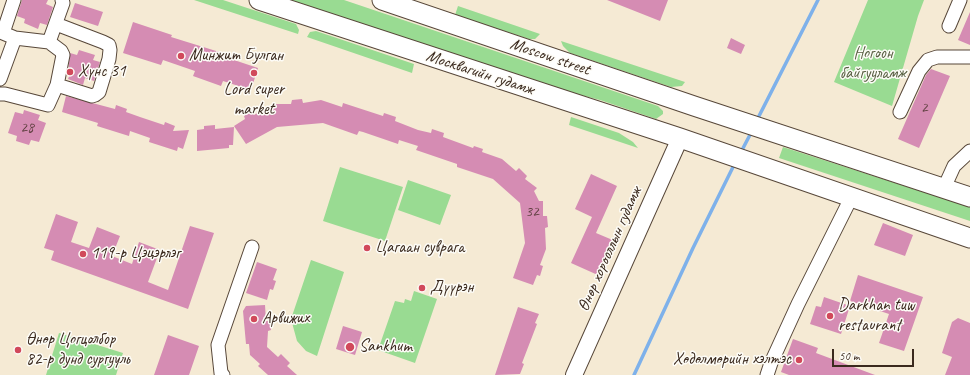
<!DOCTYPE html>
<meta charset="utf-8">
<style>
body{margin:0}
#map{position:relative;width:970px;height:375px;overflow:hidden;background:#f5ead4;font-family:Caveat,sans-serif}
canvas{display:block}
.scale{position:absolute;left:832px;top:349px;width:82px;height:18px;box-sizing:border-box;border:2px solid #3b2a1e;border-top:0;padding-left:5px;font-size:12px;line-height:14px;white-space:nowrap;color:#3b2a1e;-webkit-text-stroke:3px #fdfcf7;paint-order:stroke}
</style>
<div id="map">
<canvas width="970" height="375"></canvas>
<div class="scale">50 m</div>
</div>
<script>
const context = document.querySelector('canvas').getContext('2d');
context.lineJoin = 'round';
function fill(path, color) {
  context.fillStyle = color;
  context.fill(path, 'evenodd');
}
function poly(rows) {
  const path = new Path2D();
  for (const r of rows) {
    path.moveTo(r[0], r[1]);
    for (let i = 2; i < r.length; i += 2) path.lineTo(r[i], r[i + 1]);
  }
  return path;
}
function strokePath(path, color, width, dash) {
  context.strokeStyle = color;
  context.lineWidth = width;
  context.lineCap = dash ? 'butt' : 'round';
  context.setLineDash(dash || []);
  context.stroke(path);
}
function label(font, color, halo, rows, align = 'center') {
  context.font = font + ' Caveat,sans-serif';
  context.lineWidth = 3;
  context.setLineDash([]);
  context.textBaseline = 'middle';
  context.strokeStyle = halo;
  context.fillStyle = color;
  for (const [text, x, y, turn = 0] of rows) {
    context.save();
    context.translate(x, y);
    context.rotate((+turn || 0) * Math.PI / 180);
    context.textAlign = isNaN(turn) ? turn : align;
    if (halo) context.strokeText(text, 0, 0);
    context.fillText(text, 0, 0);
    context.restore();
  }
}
fill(poly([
 [194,0,223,0,296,24,299,30,298,34],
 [290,0,344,0,658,106,663,111,663,114,656,119,600,100,573,93],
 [868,0,924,0,918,16,892,106,834,82],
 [458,6,540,34,535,39,529,39,455,15],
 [316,31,414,64,412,73,307,37,310,32],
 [561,41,685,82,682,86,671,87,570,53,563,46],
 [571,117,619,133,633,142,638,148,569,125],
 [783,147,970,207,970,221,779,158],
 [340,167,403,187,385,241,323,221],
 [408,180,451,195,440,225,398,210],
 [311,260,344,272,317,356,306,351,297,341,291,319],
 [414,291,437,299,415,363,378,350,395,301,404,303,405,299,411,301],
 [59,333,123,353,116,375,46,375]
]), '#99db92');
strokePath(poly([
 [757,120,818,0],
 [741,152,752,131],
 [634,375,693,248,735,163]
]), '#7eb1ea', 3.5);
fill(poly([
 [22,0,48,0,46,4,53,7,47,25,40,23,38,29,24,23,25,19,17,16],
 [607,0,668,0,660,21],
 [75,3,103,12,98,26,70,17],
 [970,12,970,45,958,40],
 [133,22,172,35,171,37,229,55,228,58,258,68,251,90,223,81,221,86,193,76,195,71,163,60,161,65,123,53],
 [731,38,745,45,741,54,727,48],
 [79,50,95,55,93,60,100,62,94,81,85,78,83,85,68,79,70,74,68,73,70,53,77,55],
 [931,69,950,76,919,148,898,139,926,75],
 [66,96,115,109,116,105,127,109,126,112,140,117,164,125,165,122,175,126,173,131,189,130,183,149,178,147,177,151,149,142,150,138,130,131,129,136,97,126,98,123,62,112],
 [302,99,303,103,321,100,342,107,343,103,383,116,384,113,396,117,395,121,418,130,431,133,432,129,444,133,443,137,473,148,474,146,483,149,482,152,502,159,516,171,519,168,527,176,525,179,537,188,534,191,539,201,543,201,543,216,547,216,548,227,545,228,546,249,540,265,543,266,540,276,537,275,533,285,513,278,525,243,520,203,493,179,457,167,457,164,416,150,418,146,399,140,398,144,363,132,359,131,357,135,323,123,277,127,246,144,234,126,245,119,244,116,253,111,254,115,273,104,291,104,292,100],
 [24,110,40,115,38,120,46,123,39,142,31,140,29,145,16,141,17,136,8,133,15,112,23,114],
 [215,125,215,129,234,127,233,145,229,145,229,148,197,151,197,130,204,129,204,126],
 [591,174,617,186,596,233,615,241,600,276,571,263,592,217,575,209],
 [56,214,78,222,71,242,89,248,97,227,120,236,112,256,132,264,139,242,160,250,148,282,168,290,190,226,214,233,188,309,51,260,54,251,44,248],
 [883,223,913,235,905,256,874,245],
 [257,262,277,269,273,280,276,281,273,290,270,289,267,300,246,293],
 [858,275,923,297,904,351,879,343,889,314,850,301],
 [824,297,850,306,841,334,810,324,816,306,821,307],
 [265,305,266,321,270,321,271,330,268,331,267,347,278,357,281,354,290,363,287,366,297,375,268,375,258,366,260,364,250,355,249,344,246,344,243,311,246,306],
 [518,307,539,314,535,323,537,324,522,363,524,364,520,374,495,375],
 [958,318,970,323,970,375,945,375,952,357,942,353,952,322],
 [343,326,362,332,355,355,336,349],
 [168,335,199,346,189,375,154,375],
 [793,339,818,348,816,353,875,375,789,375,781,372]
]), '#d58cb3');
const minor = poly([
 [14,0,3,33,15,38],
 [56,24,103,42,109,45,110,50,109,59,99,92,95,95,92,96,57,85],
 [949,26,960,0],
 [49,42,63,3,62,0],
 [0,79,15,38,49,42,61,51,63,55,57,85,48,105,5,94,0,94],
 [900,112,919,71,928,60,937,57,970,57],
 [944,188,954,166,970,151],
 [223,375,221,373,218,345,252,247],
 [767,375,771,363,798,304,851,198]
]);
const major = poly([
 [574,375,680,138]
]);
const highway = poly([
 [259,0,680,138,970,238],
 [382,0,694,106,970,197]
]);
strokePath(minor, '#574739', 15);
strokePath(major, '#574739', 18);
strokePath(highway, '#574739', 21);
strokePath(minor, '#fff', 13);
strokePath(major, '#fff', 16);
strokePath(highway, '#fff', 19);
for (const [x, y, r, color] of [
 [181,56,4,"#d1495b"],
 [70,72,4,"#d1495b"],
 [254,73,4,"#d1495b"],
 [367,248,4,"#d1495b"],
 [83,254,4,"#d1495b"],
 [422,288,4,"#d1495b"],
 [830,316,4,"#d1495b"],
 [254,319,4,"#d1495b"],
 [350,347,5,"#d1495b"],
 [18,350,4,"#d1495b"],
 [799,360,4,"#d1495b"]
]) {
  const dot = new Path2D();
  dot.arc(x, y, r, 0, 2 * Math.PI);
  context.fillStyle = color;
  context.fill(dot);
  strokePath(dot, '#fdfcf7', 1.5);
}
label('15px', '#624243', null, [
 ["2",924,108],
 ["28",27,128],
 ["32",532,212]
]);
label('17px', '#575f41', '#fdfcf7', [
 ["Ногоон",873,54],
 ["байгууламж",873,74]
]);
label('17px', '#3b2a1e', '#fdfcf7', [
 ["Минжит Булган",189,56],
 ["Хүнс 31",78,72],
 ["Lord super",254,90,"center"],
 ["market",254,110,"center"],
 ["Цагаан суврага",375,248],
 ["119-р Цэцэрлэг",91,254],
 ["Дүүрэн",430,288],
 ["Darkhan tuw",838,306],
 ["restaurant",838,326],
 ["Арвижих",262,319],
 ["Өнөр Цогцолбор",26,340],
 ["82-р дунд сургууль",26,360],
 ["Sankhum",359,347],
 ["Хөдөлмөрийн хэлтэс",791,360,"right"]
], 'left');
label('17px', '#3b2a1e', '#fdfcf7', [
 ["Moscow street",550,57,19],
 ["Москвагийн гудамж",480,73,18],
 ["Өнөр хорооллын гудамж",610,249,-66]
]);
</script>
